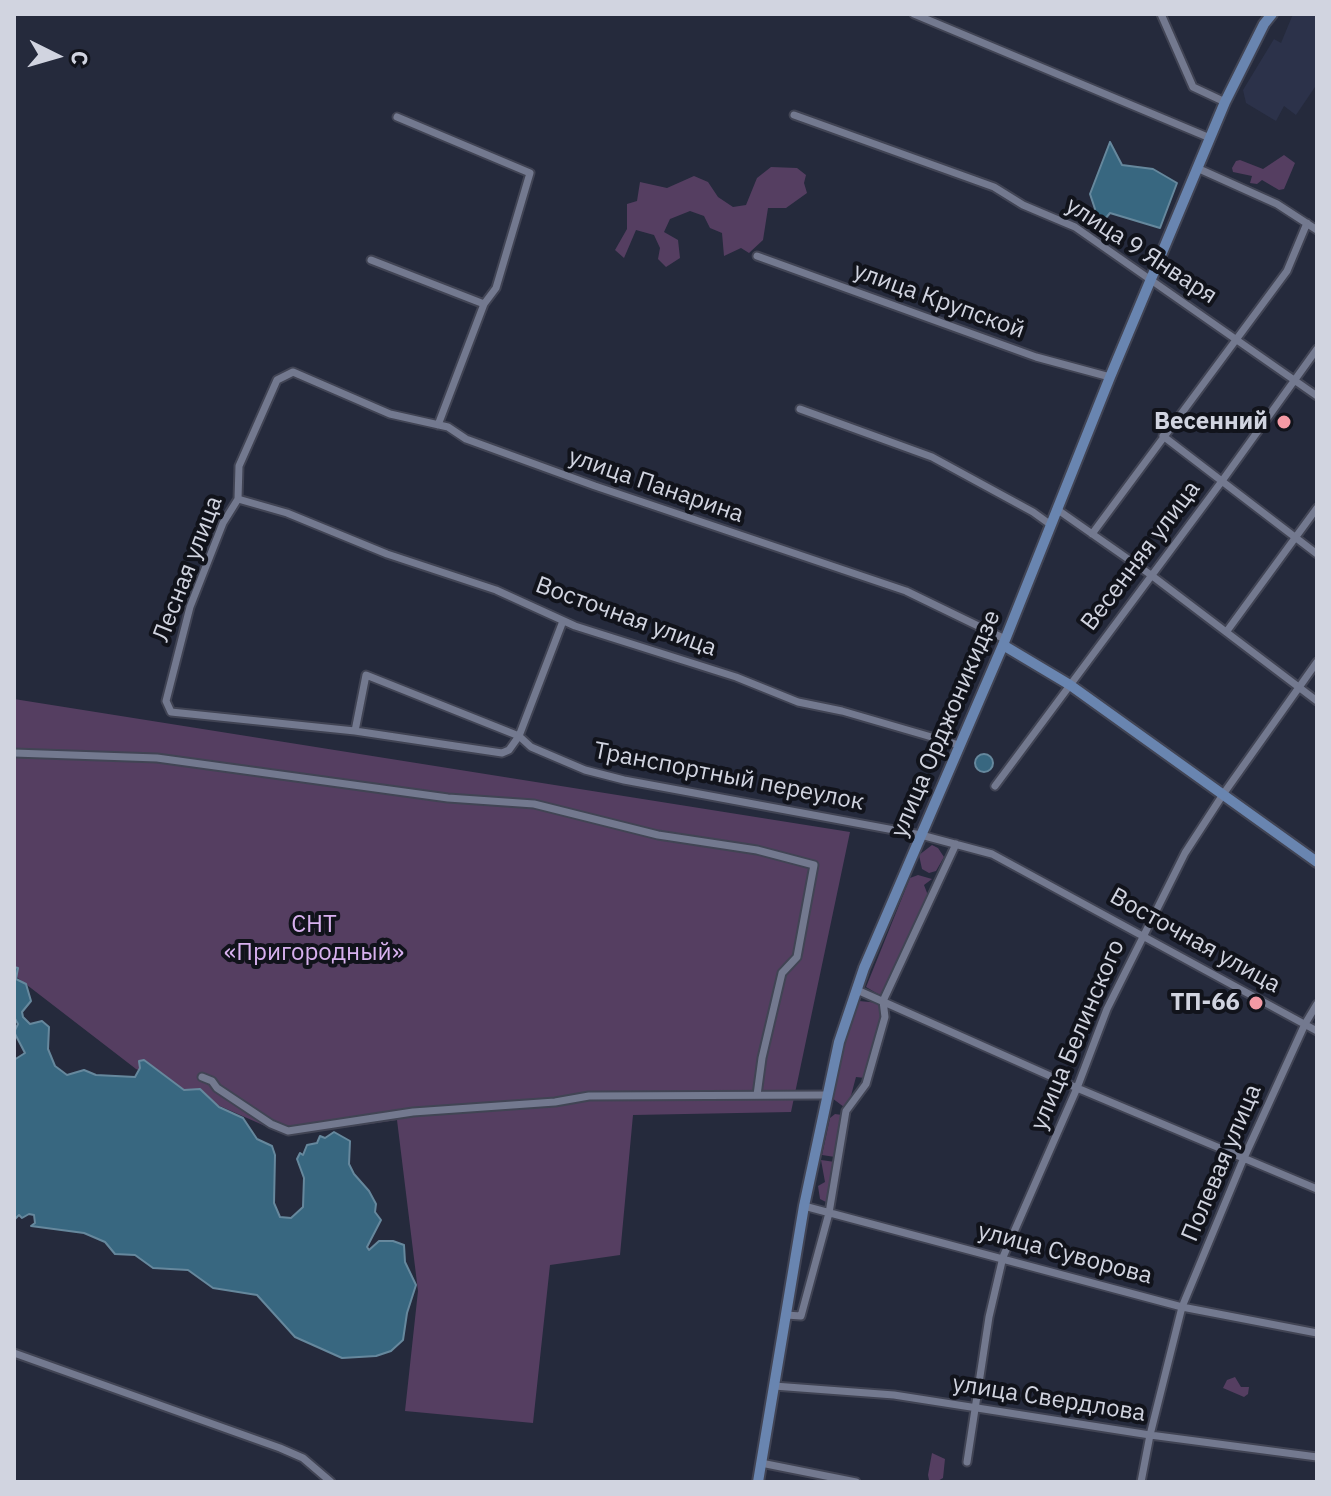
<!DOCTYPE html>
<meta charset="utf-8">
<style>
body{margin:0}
#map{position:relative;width:1331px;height:1496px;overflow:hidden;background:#252a3c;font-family:"IBM Plex Sans",sans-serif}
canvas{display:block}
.frame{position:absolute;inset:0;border:16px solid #d1d4e0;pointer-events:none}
.north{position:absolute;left:16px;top:16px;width:80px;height:80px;-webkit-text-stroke:6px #11131b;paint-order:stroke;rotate:95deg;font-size:22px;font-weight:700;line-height:32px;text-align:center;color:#d1d4e0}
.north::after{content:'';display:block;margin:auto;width:28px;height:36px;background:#d1d4e0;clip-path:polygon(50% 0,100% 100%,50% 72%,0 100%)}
</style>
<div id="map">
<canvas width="1331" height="1496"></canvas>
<div class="frame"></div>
<div class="north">С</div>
</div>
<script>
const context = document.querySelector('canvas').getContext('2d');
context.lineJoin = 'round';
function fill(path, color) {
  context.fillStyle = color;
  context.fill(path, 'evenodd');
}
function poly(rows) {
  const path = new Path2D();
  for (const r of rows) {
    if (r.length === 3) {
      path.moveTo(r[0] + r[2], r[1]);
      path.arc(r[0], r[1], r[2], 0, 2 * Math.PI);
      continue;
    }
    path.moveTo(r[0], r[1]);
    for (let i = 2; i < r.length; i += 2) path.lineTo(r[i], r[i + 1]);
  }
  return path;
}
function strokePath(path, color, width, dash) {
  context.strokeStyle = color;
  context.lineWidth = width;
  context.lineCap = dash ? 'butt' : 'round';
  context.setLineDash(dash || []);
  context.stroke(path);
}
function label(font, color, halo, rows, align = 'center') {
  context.font = font + ' "IBM Plex Sans",sans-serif';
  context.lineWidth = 8;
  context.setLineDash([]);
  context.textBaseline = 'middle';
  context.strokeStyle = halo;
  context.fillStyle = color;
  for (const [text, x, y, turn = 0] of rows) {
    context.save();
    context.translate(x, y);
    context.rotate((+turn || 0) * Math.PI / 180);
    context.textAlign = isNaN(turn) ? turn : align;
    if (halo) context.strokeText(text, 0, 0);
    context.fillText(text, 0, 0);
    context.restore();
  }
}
fill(poly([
 [1293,14,1317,14,1317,84,1296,115,1284,106,1276,121,1246,103,1243,90,1274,39,1281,43]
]), '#2c324a');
fill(poly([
 [1284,155,1295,163,1284,189,1279,190,1262,180,1257,184,1250,183,1252,176,1233,172,1232,168,1236,161,1240,160,1263,169],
 [771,167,797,168,806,175,804,183,807,193,786,208,768,208,763,240,749,253,741,248,724,256,722,233,710,228,704,216,690,211,670,219,664,232,678,240,680,258,666,267,658,259,660,248,654,235,636,230,624,258,615,250,627,229,627,204,637,201,640,182,667,188,694,176,708,182,718,197,733,207,746,205,757,178],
 [14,699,850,832,791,1112,633,1115,620,1255,550,1265,533,1423,405,1411,418,1291,397,1120,306,1133,281,1133,136,1069,14,975],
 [932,845,938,848,944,857,936,871,929,873,922,869,919,855],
 [918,875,932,879,924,885,929,898,883,997,866,987,910,878],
 [859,1001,880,1003,882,1016,865,1078,856,1077,849,1103,844,1107,832,1098,842,1050],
 [835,1114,842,1115,835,1157,822,1155,830,1118],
 [821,1160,835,1162,828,1203,820,1199,818,1186,825,1182],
 [1235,1377,1241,1387,1249,1387,1248,1394,1244,1397,1223,1388,1227,1380],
 [932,1453,945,1459,943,1478,936,1482,929,1480,928,1475]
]), '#553e61');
const water = poly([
 [1110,142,1122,165,1153,169,1177,183,1160,228,1110,213,1095,231,1086,225,1095,209,1090,194,1110,142],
 [984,763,9],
 [14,967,18,968,16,979,26,984,31,1001,22,1012,23,1017,30,1024,42,1021,49,1027,48,1049,55,1066,67,1075,84,1070,96,1075,135,1077,140,1068,139,1061,144,1060,184,1090,200,1089,219,1107,243,1118,257,1139,272,1146,275,1155,274,1203,280,1217,291,1218,303,1207,304,1178,297,1159,300,1153,303,1155,307,1145,317,1143,320,1136,325,1138,334,1132,350,1141,349,1164,354,1174,369,1191,376,1204,375,1212,381,1220,367,1247,369,1250,379,1241,393,1241,404,1245,405,1262,416,1285,407,1313,403,1340,391,1351,376,1356,342,1358,295,1337,257,1295,213,1288,188,1270,153,1268,135,1255,115,1254,105,1242,84,1233,31,1226,35,1223,34,1215,29,1214,22,1218,19,1215,14,1220,14,1060,25,1053,14,1032,18,1024,14,1017,14,967]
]);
fill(water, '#386780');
strokePath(water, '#66889d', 2);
const street = poly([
 [914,14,1210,138],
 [1161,14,1193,87,1225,102],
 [794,115,994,187,1023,205,1075,227,1317,396],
 [397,117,530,173,496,288,484,304,438,425],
 [1197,168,1277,204,1317,230],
 [757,256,1036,357,1110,377],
 [371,260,484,304],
 [800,409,932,457,1033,512,1051,525],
 [1163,436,1317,554],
 [238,499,287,513,387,554,496,590,575,626,736,677,798,702,842,711,959,745],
 [1058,510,1151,575,1317,701],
 [1092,534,1287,271,1307,223],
 [563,621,519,736,366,675,355,731,171,712,166,701,190,607,223,523,238,499,239,466,277,380,293,372,390,414,448,427,466,439,595,486,906,591,1005,639],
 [1227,631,1317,508],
 [355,731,502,753,509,750,519,736,531,747,585,770,624,780,921,835,992,854,1317,1031],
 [14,753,157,758,448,798,534,804,658,835,757,850,814,865,797,957,782,973,762,1058,757,1095],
 [995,786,1222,481,1317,349],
 [857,990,1077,1088,1317,1189],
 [202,1077,212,1081,217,1088,271,1124,288,1131,413,1112,555,1102,589,1096,827,1095],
 [804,1206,1182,1307,1317,1333],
 [786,1315,801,1316,829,1213,846,1111,866,1084,885,1017,883,1001,956,844],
 [14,1353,280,1448,303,1458,331,1482],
 [774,1386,894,1395,1150,1435,1317,1457],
 [967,1462,989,1317,1003,1257,1077,1088,1107,1009,1185,853,1224,793,1317,662],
 [761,1463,856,1482],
 [1141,1482,1150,1435,1182,1307,1243,1160,1305,1024,1317,1004]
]);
const secondary = poly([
 [1003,645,1070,685,1317,862],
 [758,1482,804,1206,839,1042,864,968,1003,645,1110,377,1225,102,1264,24,1272,14]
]);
strokePath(street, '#414454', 11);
strokePath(secondary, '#414454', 14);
strokePath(street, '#73798f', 7);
strokePath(secondary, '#6985b0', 10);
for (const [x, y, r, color] of [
 [1284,422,8,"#f49aa5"],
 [1256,1003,8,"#f49aa5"]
]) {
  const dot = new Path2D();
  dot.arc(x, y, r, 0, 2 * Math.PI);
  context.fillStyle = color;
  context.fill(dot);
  strokePath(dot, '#11131b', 3);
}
label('24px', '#d1d4e0', '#11131b', [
 ["улица 9 Января",1141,251,33],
 ["улица Крупской",939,301,20],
 ["улица Панарина",656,486,19],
 ["Весенняя улица",1141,556,-53],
 ["Лесная улица",188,569,-69],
 ["Восточная улица",626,617,20],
 ["улица Орджоникидзе",946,724,-67],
 ["Транспортный переулок",729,777,11],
 ["Восточная улица",1195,941,29],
 ["улица Белинского",1078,1035,-67],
 ["Полевая улица",1222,1163,-67],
 ["улица Суворова",1065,1254,15],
 ["улица Свердлова",1049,1399,9]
]);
label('bold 24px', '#d1d4e0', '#11131b', [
 ["Весенний",1268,422],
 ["ТП-66",1240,1003]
], 'right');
label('24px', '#d8b1ef', '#11131b', [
 ["СНТ",314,925],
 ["«Пригородный»",314,953]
]);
</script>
